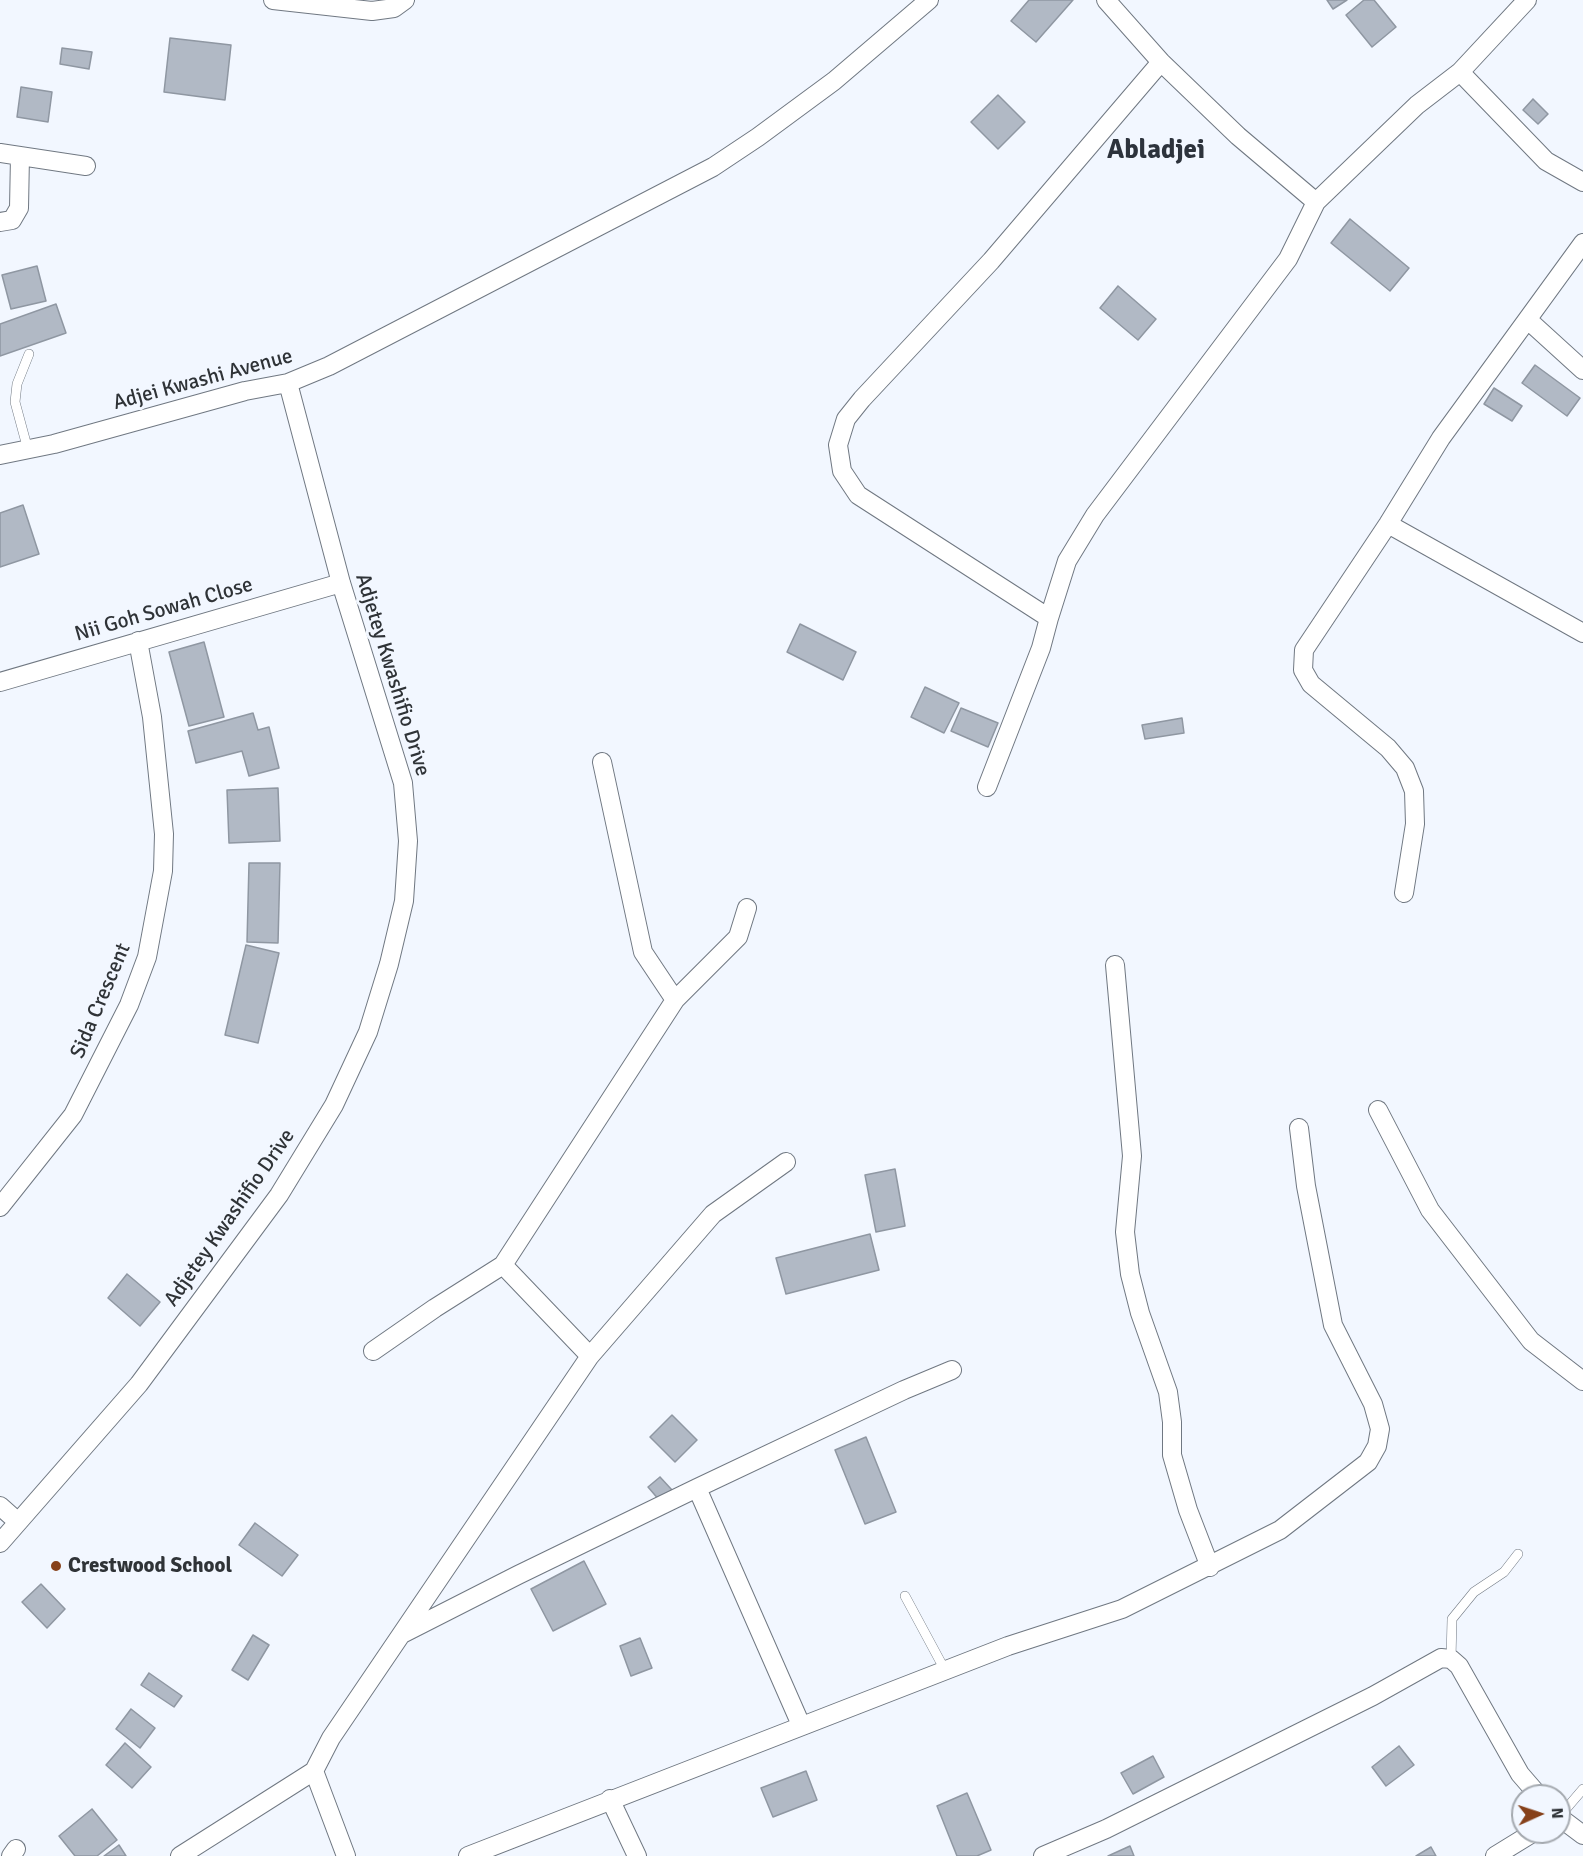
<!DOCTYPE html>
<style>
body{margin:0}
#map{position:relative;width:1583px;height:1856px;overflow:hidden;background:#f2f7ff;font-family:Signika,sans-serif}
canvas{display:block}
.north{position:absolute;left:1511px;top:1784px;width:60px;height:60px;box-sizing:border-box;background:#f2f7ff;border:2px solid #a4a9af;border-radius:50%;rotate:87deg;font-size:16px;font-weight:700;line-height:24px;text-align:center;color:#2f3337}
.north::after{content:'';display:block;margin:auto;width:21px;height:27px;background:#86411a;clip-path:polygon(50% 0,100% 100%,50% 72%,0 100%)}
</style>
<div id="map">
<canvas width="1583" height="1856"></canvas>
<div class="north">N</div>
</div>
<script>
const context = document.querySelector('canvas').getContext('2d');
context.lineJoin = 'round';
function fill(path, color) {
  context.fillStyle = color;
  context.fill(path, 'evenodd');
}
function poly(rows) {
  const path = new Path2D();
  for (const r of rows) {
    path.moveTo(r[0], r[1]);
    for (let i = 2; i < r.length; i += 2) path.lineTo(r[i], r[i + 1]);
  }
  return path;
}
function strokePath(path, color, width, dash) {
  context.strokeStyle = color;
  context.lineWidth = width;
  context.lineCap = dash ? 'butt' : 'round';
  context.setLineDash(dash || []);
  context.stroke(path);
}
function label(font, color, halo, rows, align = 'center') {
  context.font = font + ' Signika,sans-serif';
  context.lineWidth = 6;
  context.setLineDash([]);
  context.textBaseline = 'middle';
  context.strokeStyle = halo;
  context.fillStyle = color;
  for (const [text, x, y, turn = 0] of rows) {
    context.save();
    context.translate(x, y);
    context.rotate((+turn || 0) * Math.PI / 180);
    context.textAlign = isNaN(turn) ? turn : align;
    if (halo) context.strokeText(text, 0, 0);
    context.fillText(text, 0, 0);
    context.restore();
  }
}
const building = poly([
 [1029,0,1073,0,1036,42,1011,21,1029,0],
 [1327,0,1347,0,1333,9,1327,0],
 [1364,0,1374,0,1396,27,1372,47,1346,15,1364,0],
 [170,38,231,45,225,100,164,92,170,38],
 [62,48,92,52,89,69,60,64,62,48],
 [21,87,52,92,48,122,17,117,21,87],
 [998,95,1025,122,998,149,971,122,998,95],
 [1533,99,1548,114,1538,124,1523,110,1533,99],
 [1350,219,1409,268,1390,291,1331,243,1350,219],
 [37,266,46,301,11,309,2,275,37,266],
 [1118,286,1156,319,1138,340,1100,308,1118,286],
 [56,304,66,333,0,356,0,324,56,304],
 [1535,365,1580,398,1567,416,1522,383,1535,365],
 [1494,388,1522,406,1512,421,1484,404,1494,388],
 [23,505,39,554,0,567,0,513,23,505],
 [800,624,856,652,843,680,787,652,800,624],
 [204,642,224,717,189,726,169,652,204,642],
 [925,687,959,703,944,733,911,717,925,687],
 [961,708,998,723,988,747,951,731,961,708],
 [253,713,258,730,269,727,279,768,249,776,242,751,196,763,188,731,253,713],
 [1182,718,1184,733,1145,739,1142,725,1182,718],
 [278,788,280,841,229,843,227,790,278,788],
 [249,863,280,863,278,943,247,942,249,863],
 [246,945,279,953,258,1043,225,1035,246,945],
 [895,1169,905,1226,876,1232,865,1175,895,1169],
 [870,1234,879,1270,786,1294,776,1258,870,1234],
 [127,1274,160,1302,140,1326,108,1298,127,1274],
 [672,1415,697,1440,675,1462,650,1437,672,1415],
 [866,1437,896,1512,865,1524,835,1450,866,1437],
 [660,1477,672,1490,660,1501,648,1487,660,1477],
 [255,1523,298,1555,282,1576,239,1545,255,1523],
 [584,1561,606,1604,553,1631,531,1589,584,1561],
 [41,1584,65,1609,47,1628,22,1602,41,1584],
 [253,1635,269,1645,248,1680,232,1670,253,1635],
 [640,1638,652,1668,631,1676,620,1646,640,1638],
 [149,1673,182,1696,174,1707,141,1685,149,1673],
 [131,1709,155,1728,140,1748,116,1729,131,1709],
 [125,1743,151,1767,132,1788,106,1765,125,1743],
 [1399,1746,1414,1765,1386,1786,1372,1767,1399,1746],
 [1153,1756,1164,1777,1133,1794,1121,1773,1153,1756],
 [806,1771,817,1800,773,1817,761,1788,806,1771],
 [967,1793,991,1850,977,1856,957,1856,937,1806,967,1793],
 [92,1809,117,1840,97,1856,75,1856,59,1836,92,1809],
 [119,1845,126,1856,104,1856,119,1845],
 [1130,1846,1134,1856,1108,1856,1130,1846],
 [1431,1847,1436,1856,1416,1856,1431,1847]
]);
fill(building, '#b1b9c5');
strokePath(building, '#8f97a2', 1.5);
const service = poly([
 [28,450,15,402,17,384,29,354],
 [905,1596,946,1672],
 [1451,1659,1452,1619,1474,1592,1504,1572,1518,1554],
 [1559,1817,1583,1789]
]);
const minor = poly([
 [273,0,372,11,394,8,405,0],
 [1106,0,1161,62,1238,136,1316,202],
 [1460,72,1546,161,1583,182],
 [0,153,86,166],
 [0,222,12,220,19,208,20,156],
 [1528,320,1583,370],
 [0,455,54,444,245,391,288,383,329,366,713,167,758,137,834,81,929,0],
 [1388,524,1583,633],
 [1049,618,1067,561,1095,515,1288,259,1316,202,1417,105,1460,72,1527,0],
 [0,682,341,583],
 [602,762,643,952,675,1000],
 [987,787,1041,648,1049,618,858,495,842,471,838,445,846,419,862,399,991,261,1161,62],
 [1404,893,1415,824,1414,791,1405,768,1388,748,1311,684,1303,670,1304,650,1388,524,1441,438,1583,243],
 [1115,965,1132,1156,1125,1232,1130,1274,1140,1313,1168,1392,1172,1422,1172,1455,1188,1510,1210,1567],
 [1378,1110,1430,1210,1531,1341,1583,1381],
 [0,1207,73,1115,129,1005,147,957,163,871,164,834,152,717,138,641],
 [373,1351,435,1308,503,1265],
 [590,1356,503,1265,675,1000,738,937,747,908],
 [697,1488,801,1725],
 [0,1506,18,1522],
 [0,1543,139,1384,279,1195,334,1105,368,1032,389,964,404,901,408,841,403,783,341,583,288,383],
 [402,1634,518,1575,697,1488,904,1390,952,1370],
 [610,1799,637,1856],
 [1559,1817,1583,1835],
 [11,1856,16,1849],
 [180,1856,314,1771],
 [346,1856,314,1771,331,1738,590,1356,713,1214,786,1162],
 [468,1856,1008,1646,1122,1609,1280,1530,1368,1462,1377,1446,1380,1429,1373,1404,1333,1325,1306,1186,1299,1128],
 [1043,1856,1106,1829,1373,1696,1441,1658,1451,1659,1459,1666,1520,1774,1539,1796],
 [1495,1856,1534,1832]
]);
strokePath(service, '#707882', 10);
strokePath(minor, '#707882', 20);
strokePath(service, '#fff', 9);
strokePath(minor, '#fff', 18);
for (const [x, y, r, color] of [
 [56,1566,6,"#86411a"]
]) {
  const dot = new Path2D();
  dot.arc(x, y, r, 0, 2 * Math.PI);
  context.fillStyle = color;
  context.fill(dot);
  strokePath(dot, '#f2f7ff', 2);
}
label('21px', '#2f3337', '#f2f7ff', [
 ["Adjei Kwashi Avenue",203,380,-15],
 ["Nii Goh Sowah Close",164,610,-16],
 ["Adjetey Kwashifio Drive",392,675,73],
 ["Sida Crescent",101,1001,-67],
 ["Adjetey Kwashifio Drive",230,1218,-55]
]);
label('bold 21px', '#2f3337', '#f2f7ff', [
 ["Crestwood School",68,1566]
], 'left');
label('bold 27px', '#2d333c', '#f2f7ff', [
 ["Abladjei",1156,151]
]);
</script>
